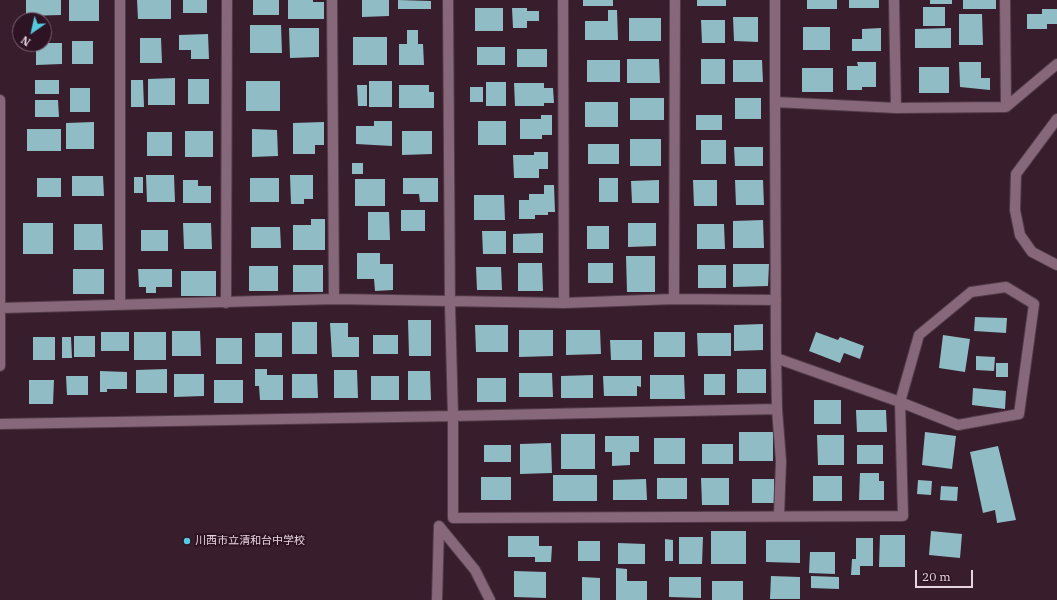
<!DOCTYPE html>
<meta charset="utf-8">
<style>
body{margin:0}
#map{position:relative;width:1057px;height:600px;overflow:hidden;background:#381d2d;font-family:"IBM Plex Serif",serif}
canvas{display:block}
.north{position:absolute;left:12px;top:12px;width:40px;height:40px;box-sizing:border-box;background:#2d1323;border:1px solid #77606e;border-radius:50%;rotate:214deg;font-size:11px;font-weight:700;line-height:16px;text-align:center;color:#e6d4de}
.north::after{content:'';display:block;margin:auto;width:14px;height:18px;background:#54cade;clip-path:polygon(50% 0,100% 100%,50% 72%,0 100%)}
.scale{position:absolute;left:915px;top:570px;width:58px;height:18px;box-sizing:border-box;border:2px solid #e6d4de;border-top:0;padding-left:5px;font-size:12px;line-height:14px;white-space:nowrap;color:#e6d4de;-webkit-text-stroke:3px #2d1323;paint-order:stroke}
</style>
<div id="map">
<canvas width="1057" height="600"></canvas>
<div class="north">N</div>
<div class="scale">20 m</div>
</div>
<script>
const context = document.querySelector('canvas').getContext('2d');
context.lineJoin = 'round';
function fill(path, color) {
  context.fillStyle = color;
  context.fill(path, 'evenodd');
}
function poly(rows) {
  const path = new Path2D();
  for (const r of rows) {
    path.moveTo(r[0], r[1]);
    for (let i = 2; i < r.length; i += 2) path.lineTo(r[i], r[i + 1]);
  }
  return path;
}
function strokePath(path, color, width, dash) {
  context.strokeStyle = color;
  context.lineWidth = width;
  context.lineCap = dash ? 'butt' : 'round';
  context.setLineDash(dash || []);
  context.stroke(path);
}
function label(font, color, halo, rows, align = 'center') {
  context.font = font + ' "IBM Plex Serif","Noto Sans JP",serif';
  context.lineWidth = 4;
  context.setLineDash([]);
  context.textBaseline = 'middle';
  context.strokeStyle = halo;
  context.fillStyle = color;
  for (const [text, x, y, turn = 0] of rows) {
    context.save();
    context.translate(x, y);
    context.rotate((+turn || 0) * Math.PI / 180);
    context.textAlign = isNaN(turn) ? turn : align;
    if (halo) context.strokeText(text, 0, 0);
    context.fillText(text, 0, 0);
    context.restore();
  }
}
fill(poly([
 [26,0,61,0,61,15,26,16],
 [69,0,99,0,99,21,69,21],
 [137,0,171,0,171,19,138,19],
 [183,0,207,0,207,13,183,13],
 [253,0,279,0,279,15,253,15],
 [288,0,313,0,313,2,324,2,324,19,288,19],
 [362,0,389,0,389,16,362,17],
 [398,0,431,1,431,9,398,9],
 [583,0,613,0,613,6,583,6],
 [697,0,726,0,726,6,697,6],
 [807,0,837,0,837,9,807,9],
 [849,0,879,0,879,8,849,8],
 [930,0,952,0,952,4,930,4],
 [963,0,996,0,996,9,963,9],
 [923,7,945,7,945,26,923,26],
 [475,8,503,8,503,31,475,31],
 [512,8,527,8,527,11,539,11,539,21,527,21,527,28,513,28],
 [1042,9,1057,9,1057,24,1047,24,1047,29,1027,29,1027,14,1042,14],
 [608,10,617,10,618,40,585,40,585,21,608,21],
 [959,14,982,14,983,45,959,45],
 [733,17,758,17,758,42,734,41],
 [629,18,661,18,661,41,629,41],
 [701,20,725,20,725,43,702,43],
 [250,25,281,25,282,53,250,53],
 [803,27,830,27,830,50,803,50],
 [289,28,319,28,319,57,290,58],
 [881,28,881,51,852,51,852,39,862,39,862,29],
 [951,28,951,48,915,48,915,29],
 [407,30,418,30,418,44,423,44,424,65,399,65,399,44,407,44],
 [208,34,209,59,191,59,191,50,179,50,179,35],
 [353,37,387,37,387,65,353,65],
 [140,38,161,38,162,63,140,63],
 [72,41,93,41,93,64,72,64],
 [44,43,62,43,62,64,36,65,36,44],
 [477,47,505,47,505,65,477,65],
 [517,49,547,49,547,67,517,67],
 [627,59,659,59,660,83,627,83],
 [701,59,725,59,725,84,701,84],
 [587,60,620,60,620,82,587,82],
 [733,60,762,60,763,82,733,82],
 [857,62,876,62,876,87,862,87,862,90,847,90,847,66,858,66],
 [959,62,981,62,981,78,990,78,990,90,960,87],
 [919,67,949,67,949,93,919,93],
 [802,68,833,68,833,92,802,92],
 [175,78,175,105,148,105,148,79],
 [188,79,209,79,209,104,188,104],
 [35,80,59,80,59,94,35,94],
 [131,80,143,80,144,107,131,107],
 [246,81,280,81,280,111,246,111],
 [369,81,392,81,392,107,369,107],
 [486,82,506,82,506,106,486,106],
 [514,83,544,83,544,88,553,88,554,103,544,103,544,106,515,106],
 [357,85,367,85,367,106,358,106],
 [399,85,429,85,429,92,434,92,434,108,399,108],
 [470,87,483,87,483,102,470,102],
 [70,88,90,88,90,112,70,112],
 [630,98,664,98,664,120,630,120],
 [735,98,761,98,761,119,735,119],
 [35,100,58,100,59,117,35,117],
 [585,102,618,102,618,127,585,127],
 [541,115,552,115,552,135,542,135,542,139,520,139,520,119,541,119],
 [696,115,722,115,722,130,696,130],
 [374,121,392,121,392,146,356,144,356,126,374,126],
 [478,121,506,121,506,145,478,145],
 [94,122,94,149,66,149,66,123],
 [324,122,324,145,315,145,315,154,293,154,293,123],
 [27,129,61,129,61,151,27,151],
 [252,129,277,130,278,156,252,157],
 [185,131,213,131,213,157,185,157],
 [402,131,432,131,432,154,402,155],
 [147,132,172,132,172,156,147,156],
 [630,139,661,139,661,166,630,166],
 [701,140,726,140,726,164,701,164],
 [588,144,619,144,619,164,588,164],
 [734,147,763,147,763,166,735,166],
 [534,152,548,152,548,169,539,169,539,178,514,178,513,155,534,155],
 [352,163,363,163,363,174,352,174],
 [146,175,174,175,175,202,147,202],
 [290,175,313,175,313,199,304,199,304,204,291,204],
 [72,176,103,176,104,196,72,196],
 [134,177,143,177,143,193,134,193],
 [37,178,61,178,61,197,37,197],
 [250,178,279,178,279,202,250,202],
 [403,178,438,178,438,202,420,202,419,194,403,194],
 [599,178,618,178,618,202,599,202],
 [355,179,385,179,385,206,355,206],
 [183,180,198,180,198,186,211,186,211,203,183,203],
 [659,180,659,203,632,203,631,181],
 [693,180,717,180,717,206,694,206],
 [735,180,763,180,764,205,736,205],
 [544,185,554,185,555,212,548,212,548,215,535,215,535,219,519,219,519,200,529,200,529,194,544,194],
 [474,195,504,195,505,220,474,220],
 [401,210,425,210,425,231,401,231],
 [368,212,389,212,390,240,368,240],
 [311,219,325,219,325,250,293,250,293,225,311,225],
 [763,220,764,248,733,248,733,221],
 [23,223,53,223,53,254,23,254],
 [183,223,211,223,212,249,184,249],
 [628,223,656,223,656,246,628,247],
 [74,224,102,224,103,250,74,250],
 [697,224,724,224,725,249,697,249],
 [587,226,609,226,609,249,587,249],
 [251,227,280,227,281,248,251,248],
 [141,230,168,230,168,251,141,251],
 [482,231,506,231,506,254,483,254],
 [543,233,543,253,513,253,513,234],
 [357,253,380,253,380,264,393,264,393,290,375,291,374,279,357,279],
 [626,256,655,256,655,292,627,292],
 [518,263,542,263,543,291,518,291],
 [588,263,613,263,613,283,588,283],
 [733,264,769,264,768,286,733,287],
 [293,265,323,265,323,292,293,292],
 [698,265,726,265,726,288,698,288],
 [249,266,278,266,278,291,249,291],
 [476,267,501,267,502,290,477,290],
 [73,269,104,269,104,294,73,294],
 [138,269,172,269,172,287,156,287,156,293,146,293,146,287,139,287],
 [181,271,216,271,216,296,181,296],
 [975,317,1007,318,1006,333,974,331],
 [408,320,431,320,431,356,409,356],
 [292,322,317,322,317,354,292,354],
 [330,323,348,323,348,337,359,337,359,357,332,357],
 [763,324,763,350,734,351,734,325],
 [475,325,508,325,508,352,476,352],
 [519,330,553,330,553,356,519,357],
 [566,330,600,330,601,354,566,355],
 [172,331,200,331,201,356,172,356],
 [101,332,129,332,129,351,101,351],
 [134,332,166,332,166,360,134,360],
 [654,332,685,332,685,357,654,357],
 [816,332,838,340,840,337,864,346,860,359,844,353,840,363,809,351],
 [255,333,282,333,282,357,255,357],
 [697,333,731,333,731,356,698,356],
 [373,335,398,335,398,354,373,354],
 [943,335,970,339,965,372,939,368],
 [74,336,95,336,95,357,74,357],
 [33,337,55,337,55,360,33,360],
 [62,337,71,337,72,358,62,358],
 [216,338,242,338,242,364,216,364],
 [610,340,642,340,642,360,611,360],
 [976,356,995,357,994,371,976,370],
 [996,363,1008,363,1008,377,996,377],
 [167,369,167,393,136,393,136,370],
 [255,369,267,369,267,375,283,375,283,400,260,400,259,386,255,386],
 [737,369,766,369,766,393,737,393],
 [334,370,357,370,358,398,334,398],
 [100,371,127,372,127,389,107,389,107,392,100,392],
 [408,371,430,371,431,400,408,400],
 [519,373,552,373,553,397,519,397],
 [174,374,204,374,204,396,174,397],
 [292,374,317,374,318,398,292,398],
 [704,374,725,374,725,395,704,395],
 [593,375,593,398,561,398,561,376],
 [650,375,684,375,685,399,650,399],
 [66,376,88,376,88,395,67,395],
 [371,376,399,376,399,400,371,400],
 [603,376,641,376,641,387,637,386,637,396,604,396],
 [477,378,506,378,506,402,477,402],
 [29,380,54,380,53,404,29,404],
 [214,380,243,380,243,403,214,403],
 [973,388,1006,391,1005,409,972,405],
 [814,400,841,400,841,424,814,424],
 [856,410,886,410,887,432,857,432],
 [739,432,773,432,773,461,739,461],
 [925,432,956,436,952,469,922,465],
 [561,434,595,434,595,469,561,469],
 [817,435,844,435,844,465,818,465],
 [605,436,639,436,639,452,630,452,630,465,612,466,612,452,605,452],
 [654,438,685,438,685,464,654,464],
 [551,443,552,473,520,474,520,444],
 [702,444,733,444,733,464,702,464],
 [484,445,511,445,511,462,484,462],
 [857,445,883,445,883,464,857,464],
 [998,446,1016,520,997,523,995,510,983,513,970,452],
 [860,473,879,473,879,481,884,481,884,500,859,500],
 [553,475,597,475,597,501,553,501],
 [813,476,842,476,842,501,813,501],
 [481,477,511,477,511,500,481,500],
 [657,478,687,478,687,499,657,499],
 [701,478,729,478,729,505,702,505],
 [646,479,647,500,613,500,613,480],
 [752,479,774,479,775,503,752,503],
 [918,480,932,481,931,495,917,494],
 [941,486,958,487,957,501,940,500],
 [711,531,746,531,746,564,711,564],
 [931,531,962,534,960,558,929,555],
 [880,535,905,535,905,567,879,567],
 [508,536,539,536,539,546,552,546,551,562,535,562,535,557,508,557],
 [679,537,703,537,702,564,679,564],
 [856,538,873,538,873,566,860,566,860,575,851,575,852,559,856,559],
 [665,539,673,540,673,561,665,561],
 [766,540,800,540,800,563,766,562],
 [578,541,600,541,600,561,578,561],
 [618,543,645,544,645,564,618,564],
 [810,552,835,552,835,574,809,573],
 [616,568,627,569,627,581,647,581,647,600,616,600],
 [514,571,546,572,546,598,514,597],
 [771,576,800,577,800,599,770,599],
 [811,576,839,577,839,589,811,588],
 [582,577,600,578,600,600,582,600],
 [669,577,701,577,701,598,669,597],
 [712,581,743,581,743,600,712,600]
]), '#90bdc5');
const minor = poly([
 [120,0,120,304],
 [332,0,334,299],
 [448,0,450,305,453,416,777,409],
 [563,0,564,303],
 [894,0,896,108],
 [1005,0,1006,107],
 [0,100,0,366],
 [775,102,775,0],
 [1057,119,1016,174,1015,210,1020,235,1032,252,1057,265],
 [674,299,675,0],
 [226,303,227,0],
 [1,308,334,299,564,303,674,299,776,300],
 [776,358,777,409,781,461,779,516],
 [0,424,453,416,453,518,903,516,900,402,919,335,971,292,1006,287,1034,304,1019,414,958,425,900,402,776,358,775,102,896,108,1006,107,1057,64],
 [439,526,475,570,490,600],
 [437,600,439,526]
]);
strokePath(minor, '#523c49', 12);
strokePath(minor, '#87677a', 10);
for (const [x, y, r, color] of [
 [187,541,4,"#54cade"]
]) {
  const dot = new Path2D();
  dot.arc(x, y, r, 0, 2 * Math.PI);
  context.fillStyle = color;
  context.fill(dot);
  strokePath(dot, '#2d1323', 1.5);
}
label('11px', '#e6d4de', '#2d1323', [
 ["川西市立清和台中学校",195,541]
], 'left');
</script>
